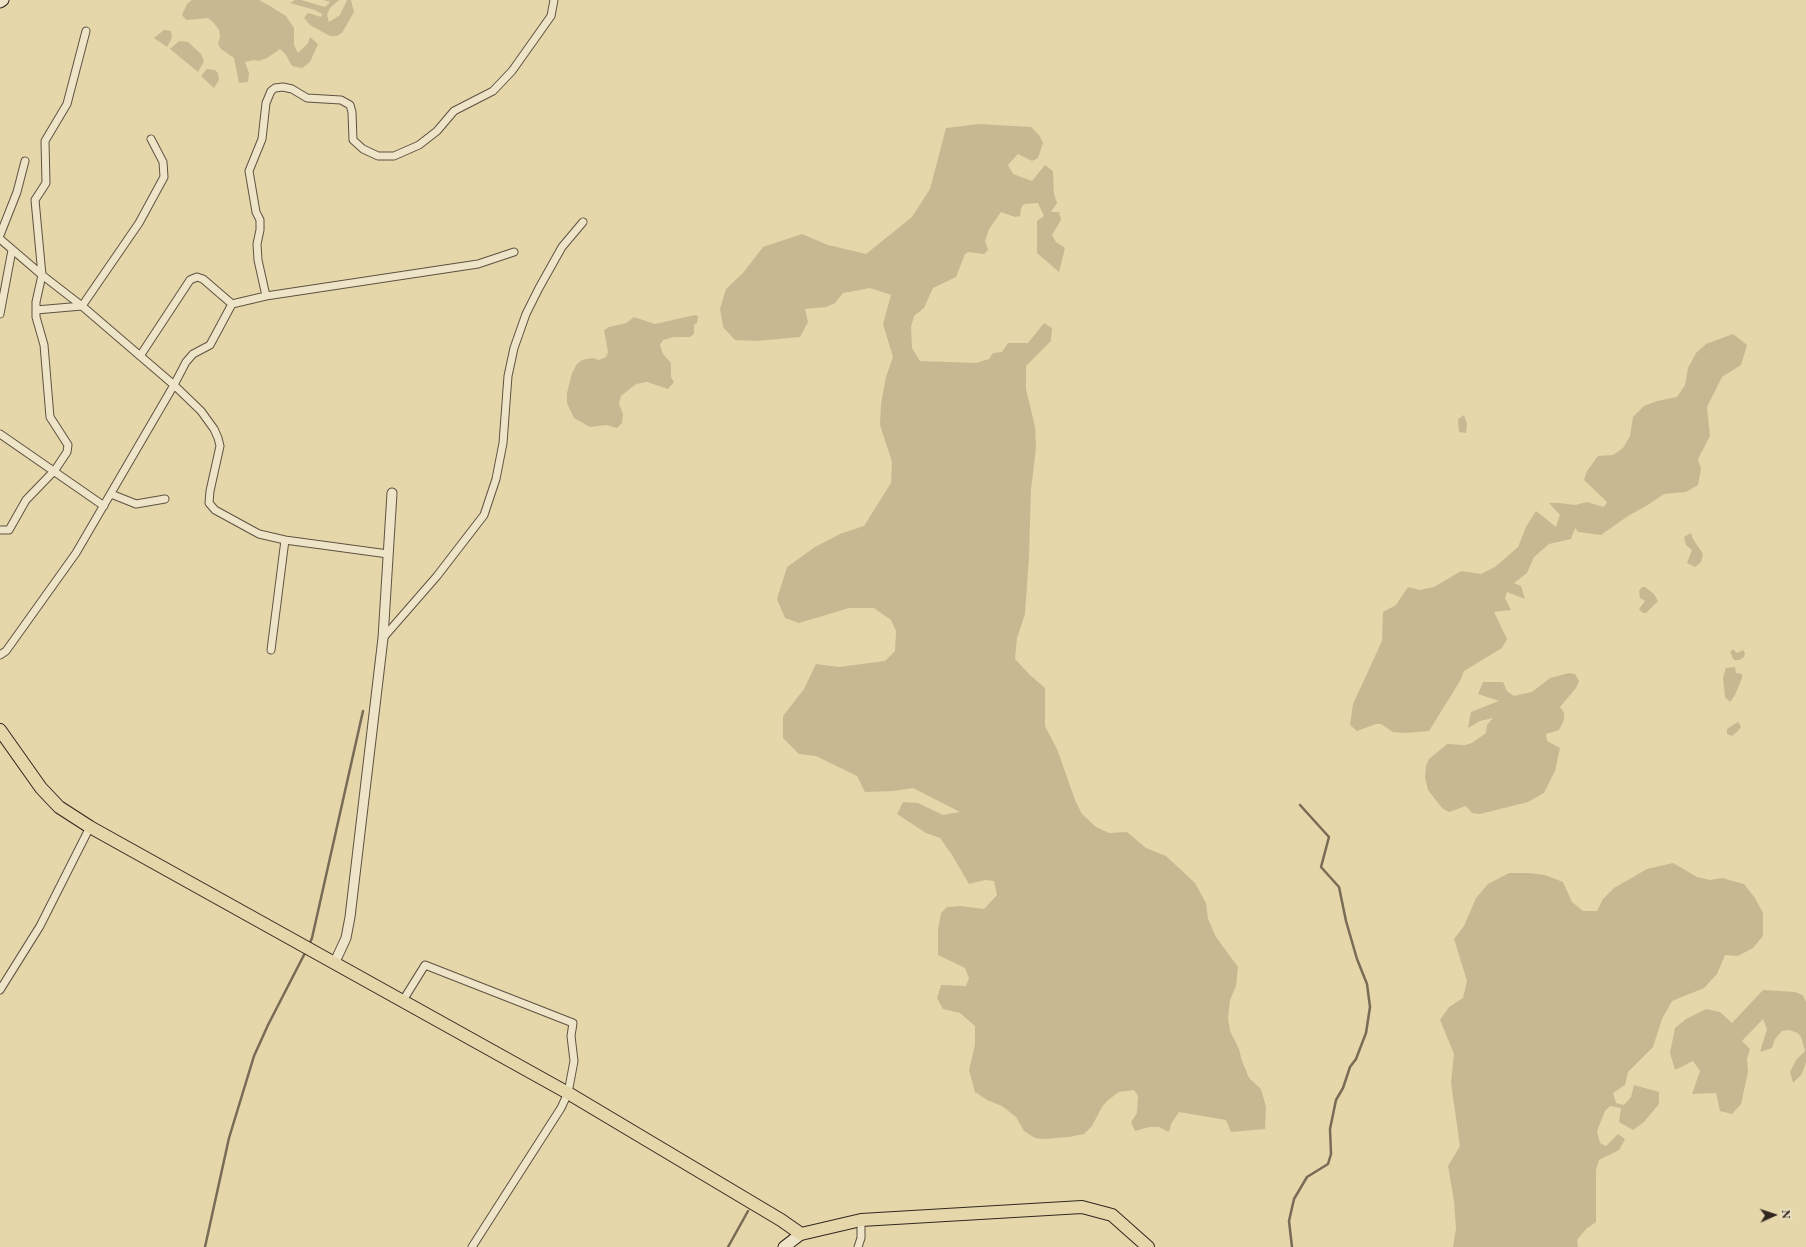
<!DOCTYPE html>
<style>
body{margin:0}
#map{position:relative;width:1806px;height:1247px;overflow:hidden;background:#e5d7aa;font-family:"EB Garamond",serif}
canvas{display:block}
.north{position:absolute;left:1754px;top:1195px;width:40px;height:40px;-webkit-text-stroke:3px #eee5c8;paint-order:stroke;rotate:87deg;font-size:11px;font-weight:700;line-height:16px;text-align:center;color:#31261f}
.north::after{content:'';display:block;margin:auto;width:14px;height:18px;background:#31261f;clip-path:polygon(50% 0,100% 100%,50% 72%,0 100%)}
</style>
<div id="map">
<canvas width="1806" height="1247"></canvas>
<div class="north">N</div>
</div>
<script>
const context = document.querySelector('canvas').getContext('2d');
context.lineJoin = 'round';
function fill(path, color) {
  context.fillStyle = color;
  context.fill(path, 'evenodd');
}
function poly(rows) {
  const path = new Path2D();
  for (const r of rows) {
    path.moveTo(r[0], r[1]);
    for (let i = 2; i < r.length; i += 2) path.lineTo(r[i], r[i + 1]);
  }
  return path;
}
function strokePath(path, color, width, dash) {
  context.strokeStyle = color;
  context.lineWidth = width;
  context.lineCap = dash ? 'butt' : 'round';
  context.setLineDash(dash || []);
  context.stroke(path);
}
fill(poly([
 [192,0,259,0,270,6,286,16,294,28,294,45,298,53,308,43,310,37,318,44,310,62,302,68,292,66,286,55,280,49,267,58,258,61,254,60,245,62,249,73,248,82,239,83,234,58,221,49,218,44,220,37,219,30,213,22,208,18,186,20,182,15,187,4],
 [295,0,301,0,325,7,330,2,324,0,339,0,330,8,327,15,329,22,340,15,347,0,351,0,354,12,342,33,337,36,330,36,310,25,304,18,308,13,321,17,322,14,315,10,290,3],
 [164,30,171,31,172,38,167,47,154,38],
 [179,41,188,42,201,54,204,61,198,72,170,49],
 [207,69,215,70,218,73,219,80,214,88,201,76],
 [979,124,1031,127,1039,135,1043,143,1038,158,1032,161,1018,154,1008,165,1013,174,1032,181,1045,165,1053,171,1054,194,1057,203,1051,212,1059,212,1061,220,1052,235,1056,242,1065,248,1059,272,1037,253,1037,221,1044,216,1038,203,1024,204,1021,208,1020,216,1015,217,1001,212,989,229,985,241,988,250,984,254,968,252,965,254,956,277,933,288,924,308,914,316,911,327,912,348,920,361,976,363,989,359,993,353,1002,352,1008,343,1028,343,1044,323,1052,328,1051,341,1026,366,1026,389,1035,427,1036,448,1031,490,1029,556,1025,614,1017,638,1015,659,1030,675,1045,688,1045,726,1057,749,1075,800,1082,814,1096,827,1109,833,1127,832,1146,848,1166,856,1195,883,1206,903,1208,919,1216,937,1238,967,1236,986,1230,1000,1228,1018,1230,1031,1239,1049,1242,1061,1249,1078,1261,1089,1266,1107,1265,1129,1231,1132,1226,1120,1179,1112,1171,1124,1169,1132,1159,1127,1149,1127,1135,1131,1131,1122,1137,1113,1138,1096,1134,1090,1119,1092,1108,1100,1102,1107,1092,1126,1084,1134,1069,1137,1044,1139,1035,1138,1024,1131,1016,1117,1002,1106,987,1100,975,1092,969,1070,975,1045,975,1026,960,1013,943,1009,937,998,941,985,966,986,969,978,965,968,938,955,938,930,941,913,947,907,960,906,984,909,997,895,994,881,985,880,969,884,952,855,940,838,926,833,897,814,903,802,918,803,943,815,960,812,913,788,894,791,865,792,857,776,816,756,799,754,783,738,783,716,804,689,816,664,839,667,885,661,895,651,896,631,891,620,874,608,849,608,799,623,785,618,777,599,787,567,815,547,840,534,864,526,891,483,892,462,880,425,881,404,886,377,893,357,883,324,891,295,870,288,843,293,835,303,826,307,805,309,808,322,800,337,757,341,735,340,723,327,720,309,726,289,743,273,763,247,802,234,828,245,866,254,912,217,930,189,946,128],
 [695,315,698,316,697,323,694,325,694,334,690,337,674,337,663,340,660,345,663,354,671,363,671,377,674,382,668,389,647,382,636,384,621,396,619,404,623,414,622,423,617,428,606,425,590,427,574,418,567,403,567,393,572,373,577,364,582,360,593,358,599,360,606,357,608,352,604,330,609,327,626,323,634,317,655,324],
 [1733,334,1747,345,1741,365,1722,377,1707,407,1710,436,1698,459,1701,469,1698,485,1686,492,1664,494,1646,506,1628,516,1601,535,1578,532,1575,528,1571,539,1549,544,1534,557,1527,573,1514,583,1521,586,1525,599,1507,592,1505,598,1511,610,1494,612,1507,639,1502,648,1464,671,1460,681,1429,731,1405,733,1393,732,1381,724,1376,724,1357,731,1350,725,1353,704,1382,641,1383,612,1396,605,1408,587,1420,590,1434,587,1461,571,1481,574,1495,567,1518,547,1526,527,1536,511,1556,527,1560,515,1549,503,1559,503,1575,505,1587,502,1604,507,1607,502,1584,480,1587,471,1598,456,1613,455,1623,448,1630,436,1633,417,1644,406,1657,401,1677,397,1685,385,1688,368,1696,353,1706,344],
 [1464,415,1467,424,1466,433,1459,432,1458,419],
 [1691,533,1693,539,1703,554,1701,562,1695,567,1687,563,1692,550,1686,545,1684,537],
 [1642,587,1645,587,1654,594,1658,601,1646,613,1643,613,1639,609,1645,601,1640,598,1639,591],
 [1733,649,1737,653,1743,650,1745,653,1744,657,1739,660,1734,660,1730,652],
 [1735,667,1736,673,1742,674,1742,678,1735,695,1730,702,1725,697,1723,678,1726,668],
 [1569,673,1575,674,1579,681,1576,688,1560,707,1564,713,1564,720,1559,730,1546,734,1547,741,1560,748,1555,771,1544,793,1528,802,1480,814,1472,813,1466,806,1449,812,1442,808,1428,790,1425,777,1426,766,1429,759,1447,744,1465,745,1472,743,1486,733,1487,725,1493,718,1480,721,1468,728,1471,712,1499,701,1478,694,1483,682,1503,682,1507,691,1514,696,1532,692,1550,678],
 [1738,722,1741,727,1738,731,1732,736,1727,734,1727,729],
 [1673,863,1697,877,1710,880,1722,878,1744,884,1755,898,1763,913,1763,936,1753,948,1738,956,1725,955,1717,974,1704,988,1672,1001,1662,1019,1653,1047,1628,1072,1625,1085,1613,1093,1616,1103,1624,1105,1631,1097,1634,1085,1659,1092,1659,1104,1644,1122,1633,1130,1619,1122,1621,1108,1610,1106,1605,1111,1597,1131,1600,1143,1606,1146,1618,1134,1625,1139,1619,1150,1599,1160,1596,1170,1596,1222,1586,1229,1577,1240,1578,1247,1453,1247,1456,1228,1454,1201,1448,1166,1460,1146,1451,1083,1454,1054,1440,1020,1449,1007,1463,998,1467,981,1454,939,1464,926,1476,898,1488,884,1509,873,1529,873,1545,875,1563,882,1572,902,1583,911,1597,911,1603,899,1614,888,1647,869],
 [1763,990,1795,992,1803,995,1806,1002,1806,1062,1802,1074,1793,1083,1790,1072,1796,1060,1805,1051,1801,1037,1798,1033,1789,1030,1782,1031,1775,1039,1772,1048,1760,1052,1767,1029,1763,1019,1742,1041,1750,1049,1747,1059,1748,1072,1741,1104,1732,1114,1720,1111,1716,1093,1692,1094,1700,1071,1693,1061,1675,1070,1670,1053,1675,1028,1686,1019,1706,1009,1720,1012,1732,1023]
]), '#c6b992');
strokePath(poly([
 [309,945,312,938,363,711],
 [205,1247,229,1138,254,1056,268,1025,306,951],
 [728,1247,748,1211],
 [1292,1247,1289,1221,1294,1199,1307,1177,1328,1164,1331,1154,1330,1129,1336,1100,1343,1088,1350,1067,1356,1059,1366,1033,1370,1007,1367,984,1357,959,1346,921,1339,887,1321,867,1329,837,1300,805]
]), '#786c56', 2.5);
const minor = poly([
 [0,235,17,192,25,161],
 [0,239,42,275,82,306,174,385,76,553,6,651,0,655],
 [266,296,258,260,257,244,260,230,260,220,256,212,249,171,262,139,266,103,271,91,275,88,283,87,292,89,307,98,341,100,350,105,352,112,353,140,363,149,378,156,394,156,419,145,437,131,454,111,493,91,512,71,551,16,554,0],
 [36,310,82,306,139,223,164,177,163,162,151,139],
 [0,314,12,250],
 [140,356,190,280,197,277,203,279,232,304],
 [0,434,104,506],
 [111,494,136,504,165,499],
 [0,530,9,530,26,500,55,470,67,452,68,445,50,417,44,345,36,317,36,302,42,275,35,200,46,183,45,141,67,104,86,31],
 [388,554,285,540,259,534,215,510,209,503,210,491,220,446,218,438,214,429,201,411,174,385,186,362,193,354,210,345,232,304,266,296,478,264,514,252],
 [383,638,437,576,484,515,496,479,503,443,508,376,514,348,526,314,539,288,562,247,583,222],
 [271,650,285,540],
 [0,990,40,926,90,827],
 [402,1002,425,965,573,1023,571,1036,574,1061,568,1093,561,1108,472,1247],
 [858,1247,861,1238,861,1220]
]);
const tertiary = poly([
 [334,964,346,938,350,917,383,638,392,493]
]);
const secondary = poly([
 [0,2,3,0],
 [784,1247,801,1234]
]);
const primary = poly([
 [0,730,41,788,59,807,90,827,568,1093,781,1220,801,1234,861,1220,1082,1207,1112,1215,1148,1247]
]);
strokePath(minor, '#5e5242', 9);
strokePath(tertiary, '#5e5242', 11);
strokePath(secondary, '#31261f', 13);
strokePath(primary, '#31261f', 14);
strokePath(minor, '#eee5c8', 7);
strokePath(tertiary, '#eee5c8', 9);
strokePath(secondary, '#eee5c8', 11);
strokePath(primary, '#e5d7aa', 12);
</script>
